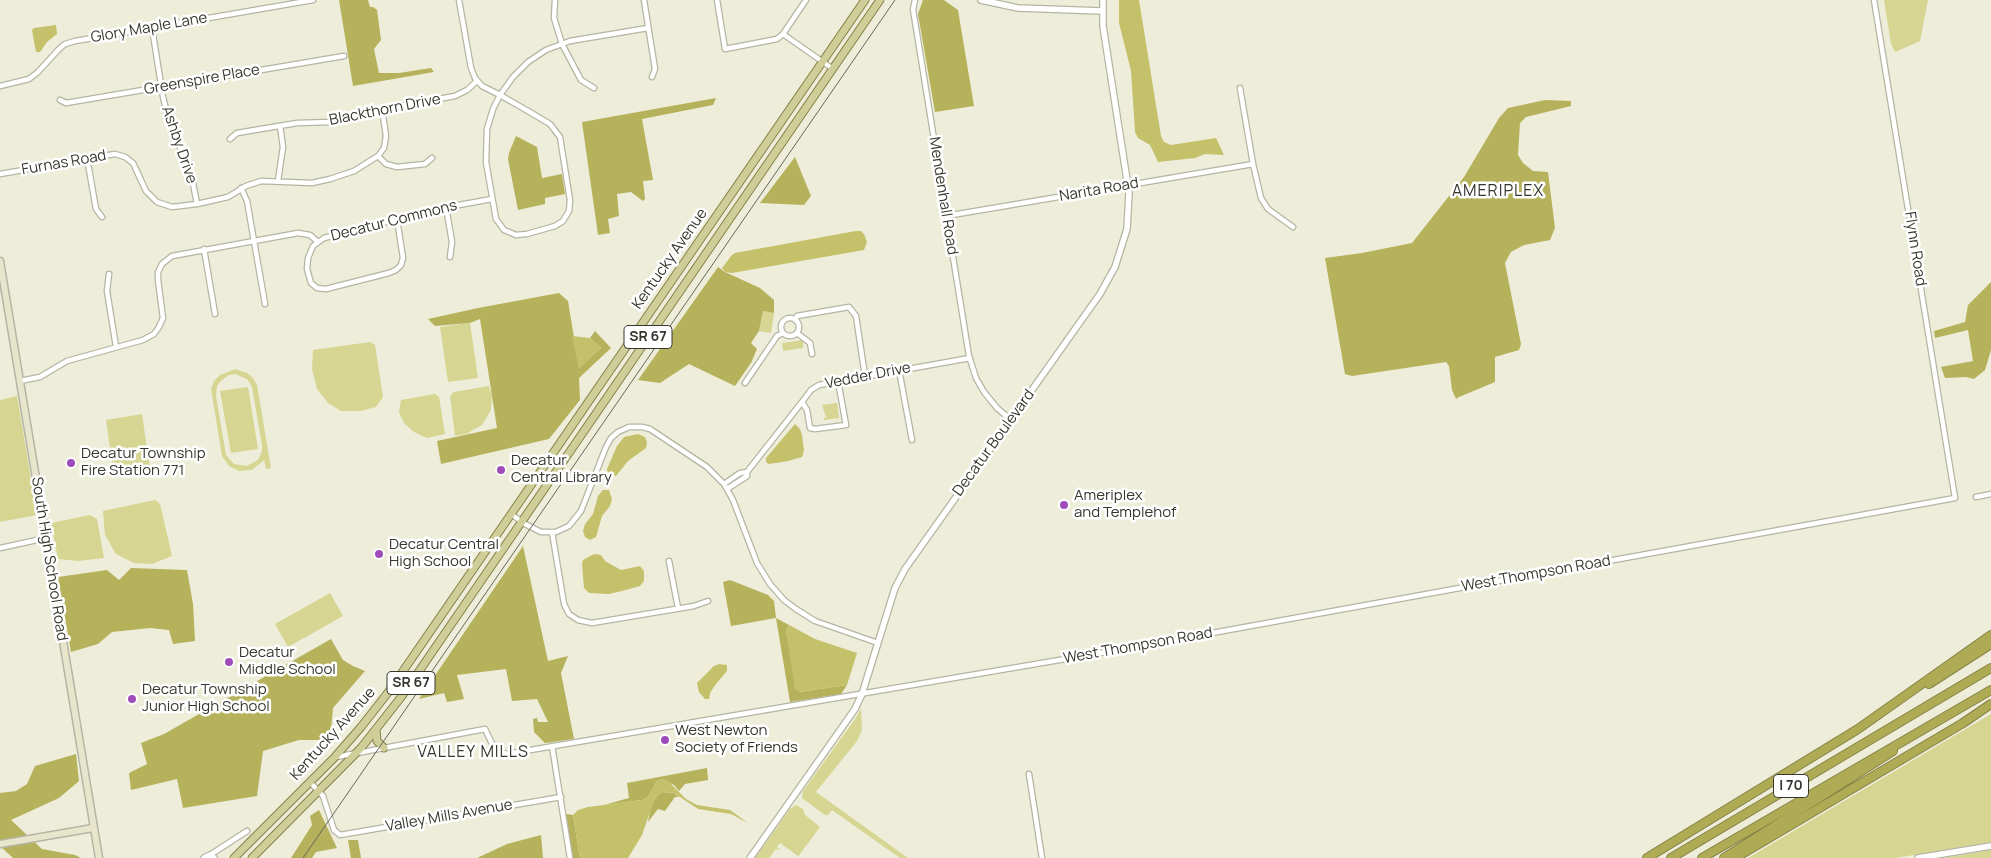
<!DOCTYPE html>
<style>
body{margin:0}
canvas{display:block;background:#ededda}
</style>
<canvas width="1991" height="858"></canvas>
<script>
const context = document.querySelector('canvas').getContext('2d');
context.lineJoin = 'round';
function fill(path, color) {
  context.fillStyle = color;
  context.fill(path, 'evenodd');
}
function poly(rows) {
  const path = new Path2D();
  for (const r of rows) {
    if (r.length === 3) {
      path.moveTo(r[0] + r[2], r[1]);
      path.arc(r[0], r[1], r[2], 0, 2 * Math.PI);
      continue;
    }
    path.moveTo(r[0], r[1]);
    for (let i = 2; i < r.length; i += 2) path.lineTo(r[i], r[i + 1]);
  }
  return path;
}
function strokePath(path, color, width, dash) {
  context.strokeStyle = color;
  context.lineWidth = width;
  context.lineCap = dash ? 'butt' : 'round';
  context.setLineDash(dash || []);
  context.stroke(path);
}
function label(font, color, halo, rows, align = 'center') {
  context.font = font + ' Manrope,sans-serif';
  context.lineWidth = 5;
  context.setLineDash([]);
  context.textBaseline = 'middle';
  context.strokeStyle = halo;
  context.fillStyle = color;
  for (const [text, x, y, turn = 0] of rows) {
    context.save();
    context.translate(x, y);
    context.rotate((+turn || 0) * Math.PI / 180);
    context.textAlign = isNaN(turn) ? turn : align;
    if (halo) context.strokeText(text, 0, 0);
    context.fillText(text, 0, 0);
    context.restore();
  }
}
fill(poly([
 [1884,0,1928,0,1920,41,1895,52,1891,44],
 [763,311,774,313,771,333,759,331],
 [470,323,478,378,448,382,440,327],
 [803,340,803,348,783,351,782,343],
 [370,342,375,345,383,397,376,407,360,411,341,411,328,403,317,389,312,369,313,350],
 [235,369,247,373,253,378,257,385,271,468,266,469,264,460,252,470,239,471,229,466,222,456,211,389,214,381,220,375],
 [235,374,247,379,252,387,262,445,262,451,258,460,247,466,234,464,226,455,216,396,217,386,221,381,229,375],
 [489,386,492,396,491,410,482,425,466,434,455,436,450,396,454,392],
 [248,387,258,449,231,453,220,391],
 [435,394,439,397,445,434,427,438,414,432,404,423,399,412,401,400],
 [17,396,37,515,0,522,0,400],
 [837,403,839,418,824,420,824,418,826,417,822,405],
 [142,414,150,469,114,476,106,420],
 [155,500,160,504,172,556,152,564,134,563,116,554,105,535,103,511],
 [90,515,97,519,104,558,78,561,58,559,51,523],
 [330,593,343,616,288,647,275,624],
 [861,709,862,730,857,741,816,792,908,858,900,858,832,810,828,815,825,815,802,798,803,791,855,719],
 [1991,714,1991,842,1896,858,1748,858],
 [796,805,803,809,805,815,820,827,797,858,798,856,780,843,777,847,780,850,776,849,769,858,755,858,790,809],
 [1991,850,1991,858,1942,858,1945,858]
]), '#d7d592');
fill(poly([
 [339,0,368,0,370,7,373,7,377,10,381,40,374,49,379,73,399,73,431,68,434,72,353,86],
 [923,0,944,0,958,10,974,106,935,112,918,14],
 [716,98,713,105,642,119,653,180,643,181,645,199,643,201,631,192,617,194,619,216,608,219,610,233,598,235,582,122],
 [1545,100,1571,101,1571,106,1526,117,1520,123,1518,155,1523,163,1533,171,1548,172,1555,228,1550,240,1524,245,1511,252,1505,263,1521,344,1519,350,1495,357,1495,382,1459,397,1456,399,1452,390,1449,366,1446,362,1352,376,1345,374,1325,258,1362,253,1412,243,1464,177,1499,118,1508,108],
 [516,136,537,147,542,178,562,174,565,194,545,198,545,204,518,210,508,159,509,153],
 [795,157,811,196,804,205,760,203],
 [718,267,725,272,760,288,774,300,774,313,763,311,759,331,751,343,757,349,751,363,735,386,689,364,660,383,638,380],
 [1991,282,1991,350,1985,370,1974,379,1966,377,1945,378,1941,367,1973,361,1968,330,1935,338,1934,331,1965,322,1968,305],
 [559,293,568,301,579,368,601,348,590,338,595,331,611,348,579,378,580,400,549,439,441,464,437,441,497,428,480,319,470,323,435,326,428,319,478,308],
 [523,546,548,661,568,656,561,673,574,739,545,743,534,732,533,719,537,718,538,722,548,722,537,699,512,701,506,669,457,675,464,699,447,702,444,693,419,699],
 [131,568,187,570,193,604,195,641,173,644,169,630,150,628,112,632,98,644,71,652,58,577,107,570,119,580],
 [730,580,768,595,774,601,776,618,789,625,786,631,799,692,847,685,841,694,790,702,776,618,731,626,723,582],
 [331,639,343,660,353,666,365,671,333,708,331,730,322,740,299,740,263,751,257,796,183,808,177,779,131,790,129,773,147,764,141,743,164,734],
 [76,754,79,781,59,798,11,820,42,849,75,855,81,858,13,858,0,846,0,793,16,791,27,784,35,766],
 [707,768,708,780,685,784,679,791,674,785,662,779,657,781,648,797,642,800,604,805,629,798,627,783],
 [663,792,674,793,679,797,675,797,665,811,658,809,648,822,650,810,654,800,659,794],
 [319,810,337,848,316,852,312,858,291,858,312,825,310,816],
 [566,814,573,815,580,858,573,858],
 [541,835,543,858,477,858,507,844],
 [348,840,358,840,361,858,351,858]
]), '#b6b25b');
fill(poly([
 [1119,0,1139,0,1161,136,1164,142,1171,145,1216,138,1224,155,1205,154,1195,158,1158,162,1150,145,1138,138,1135,132,1131,71,1119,23],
 [56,25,57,34,47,42,40,52,36,52,32,30,34,28],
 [856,231,861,231,864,234,867,242,864,250,732,273,725,272,722,268,732,255,735,253],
 [572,336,590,338,601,348,579,369],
 [795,424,800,429,802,435,804,450,802,457,788,461,769,464,766,462,766,458],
 [638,434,645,437,647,442,646,448,628,461,616,476,608,474,607,469,617,446,624,437],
 [603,490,609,490,612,499,610,506,602,516,596,537,590,540,585,537,583,531,585,524,593,514,598,496],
 [594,554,601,555,605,561,621,570,640,566,644,571,644,581,640,586,622,591,609,594,589,593,584,588,582,564,583,560],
 [789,625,815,639,857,653,847,685,799,692,795,689,786,631],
 [719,664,727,665,727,671,716,684,710,693,709,699,705,699,699,692,697,683,714,666],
 [662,779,667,780,686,799,697,805,730,810,748,823,731,814,698,809,674,793,663,792,659,794,654,800,642,835,628,858,580,858,573,815,578,810,588,807,642,800,648,797,657,781]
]), '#c4c16a');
const minor = poly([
 [459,0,471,68,475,78,482,86,500,95,528,111,550,124,560,137,570,200,569,211,563,221,555,226,527,234,516,235,504,230,496,219,486,162,487,129,493,109,500,95,513,77,528,62,546,50,570,41,648,28],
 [555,0,554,18,562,44,581,80,594,88],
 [644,0,655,69,652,77],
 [717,0,725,49,777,39,783,34,806,0],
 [915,0,913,9,969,356,976,378,984,392,997,408,1011,420],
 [152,28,163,97,168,117,192,178,197,204],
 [783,34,833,69],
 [0,86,29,79,38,72,59,49,65,44,75,41,313,0],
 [1240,88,1253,164,1261,198,1268,209,1293,227],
 [60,100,66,103,344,56],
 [230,139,237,133,297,123,330,122,357,114,455,96,467,90,477,81],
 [378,156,386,164,397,167,425,164,432,158],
 [87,158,96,209,102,217],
 [0,174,115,154,125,157,133,163,146,191,157,202,172,207,197,204,228,197,246,186,261,181,312,183,330,179,354,171,378,156,384,148,386,136,382,109],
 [278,181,283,147,280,126],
 [241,188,247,201,265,304],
 [446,207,452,242,450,257],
 [946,216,1253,164],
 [397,219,403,258,401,265,396,270,389,273,326,289,317,288,311,283,307,269,308,258,313,246,324,238,343,233,397,219,437,209,492,199],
 [204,249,215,314],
 [109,274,107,291,116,347],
 [790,327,9],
 [795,320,797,316,849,307,856,316,865,376],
 [797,333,810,343,812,354],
 [899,370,912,440],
 [20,381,40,377,67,361,143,340,154,334,159,327,163,318,158,280,158,272,162,264,172,256,298,233,310,235,318,242],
 [745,383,777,336,783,333],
 [802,402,807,410,810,428,815,429,846,425,838,381],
 [724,484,740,473,747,472],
 [727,489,747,476,747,472,802,402,811,390,819,385,970,358],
 [1976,497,1991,494],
 [511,514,525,524,541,532,556,532,569,526,581,511,606,447,611,438,618,432,629,427,642,427,650,429,707,467,724,484,733,500,757,563,770,584,784,600,796,609,815,621,878,643],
 [552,532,564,604,569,614,578,620,592,623,694,606,708,601],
 [0,548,46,538],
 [669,561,678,608],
 [552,746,570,858],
 [336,757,485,729,495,750,507,754,1124,649,1955,498,1874,0],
 [1029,774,1042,858],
 [310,782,323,796,334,830,340,835,561,797],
 [210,855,247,831]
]);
const tertiary = poly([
 [981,0,1018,8,1102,11],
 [204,858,210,855,214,858],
 [750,858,855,709,862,694,895,588,905,569,1100,294,1115,267,1127,229,1129,193,1103,26,1103,0],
 [1918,858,1991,846]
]);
const secondary = poly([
 [0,261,99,858],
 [0,844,93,828]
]);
const primary = poly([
 [376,729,377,741,384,748],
 [234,858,334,758,361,727,390,690,865,0],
 [252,858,361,748,402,696,880,0]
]);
const motorway = poly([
 [1929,684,1991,644],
 [1647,858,1858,729,1991,635],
 [1671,858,1991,668],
 [1702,858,1991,690],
 [1724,858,1893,751],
 [1735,858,1963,723,1991,704]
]);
strokePath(minor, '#b5b5a3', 7);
strokePath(tertiary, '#b5b5a3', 8);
strokePath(secondary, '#b5b5a3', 9);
strokePath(primary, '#858247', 9);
strokePath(motorway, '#858247', 10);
strokePath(minor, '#fff', 4.5);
strokePath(tertiary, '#fff', 5.5);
strokePath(secondary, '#e7e6cc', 6);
strokePath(primary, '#cfcd98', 7);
strokePath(motorway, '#afab54', 8);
strokePath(poly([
 [303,858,895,0]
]), '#66665c', 1);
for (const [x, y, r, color] of [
 [71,463,5,"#9e4cba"],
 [501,470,5,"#9e4cba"],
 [1064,505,5,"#9e4cba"],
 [379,554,5,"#9e4cba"],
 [229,662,5,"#9e4cba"],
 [132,699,5,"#9e4cba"],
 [665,740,5,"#9e4cba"]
]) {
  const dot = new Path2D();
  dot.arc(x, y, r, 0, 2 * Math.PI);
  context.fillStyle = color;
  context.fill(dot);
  strokePath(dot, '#fff', 2);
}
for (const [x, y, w] of [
 [648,337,48],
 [411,683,48],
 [1791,786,35]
]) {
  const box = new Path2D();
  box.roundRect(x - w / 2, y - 11.5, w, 23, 4);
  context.fillStyle = '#fff';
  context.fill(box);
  strokePath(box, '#36362f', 1);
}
label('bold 14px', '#36362f', null, [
 ["SR 67",648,337],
 ["SR 67",411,683],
 ["I 70",1791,786]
]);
label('15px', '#36362f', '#fff', [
 ["Glory Maple Lane",149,28,-10],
 ["Greenspire Place",202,80,-10],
 ["Blackthorn Drive",385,110,-11],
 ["Ashby Drive",179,145,71],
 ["Furnas Road",64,163,-10],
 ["Narita Road",1099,190,-10],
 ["Mendenhall Road",943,196,81],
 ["Decatur Commons",394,221,-14],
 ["Flynn Road",1915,249,81],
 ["Kentucky Avenue",670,259,-55],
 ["Vedder Drive",868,376,-11],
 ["Decatur Boulevard",994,443,-54],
 ["South High School Road",49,559,81],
 ["West Thompson Road",1536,574,-10],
 ["West Thompson Road",1138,646,-10],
 ["Kentucky Avenue",333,734,-48],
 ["Valley Mills Avenue",449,816,-10]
]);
label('15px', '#36362f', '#fff', [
 ["Decatur Township",81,454],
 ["Fire Station 771",81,471],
 ["Decatur",511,461],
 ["Central Library",511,478],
 ["Ameriplex",1074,496],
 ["and Templehof",1074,513],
 ["Decatur Central",389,545],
 ["High School",389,562],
 ["Decatur",239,653],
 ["Middle School",239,670],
 ["Decatur Township",142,690],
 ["Junior High School",142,707],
 ["West Newton",675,731],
 ["Society of Friends",675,748]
], 'left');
context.letterSpacing = '1px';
label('16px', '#36362f', '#fff', [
 ["AMERIPLEX",1498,192],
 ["VALLEY MILLS",473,753]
]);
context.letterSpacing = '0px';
</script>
